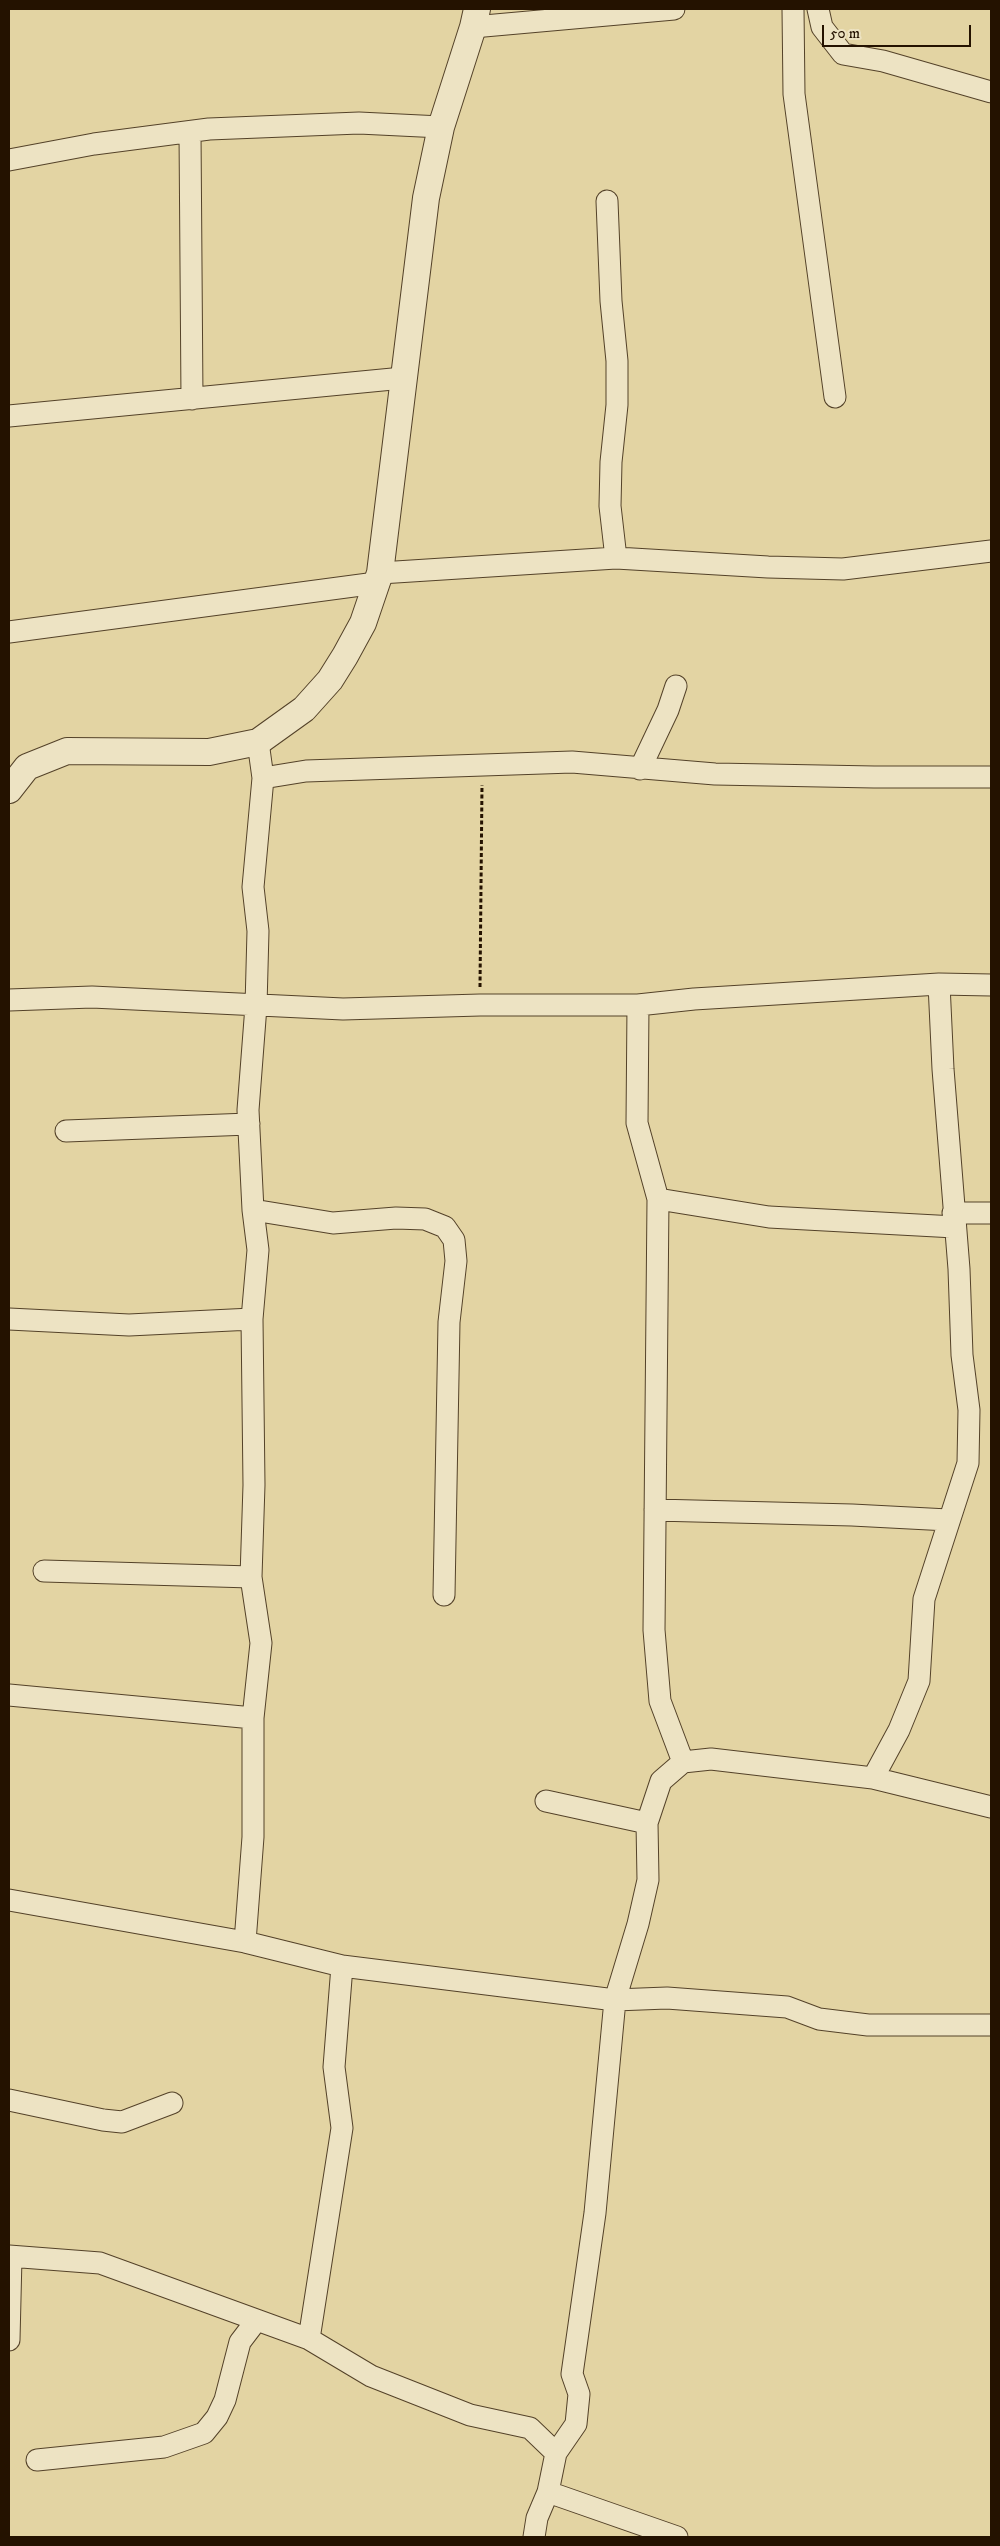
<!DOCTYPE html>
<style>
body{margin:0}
#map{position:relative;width:1000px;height:2546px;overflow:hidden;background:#e3d4a3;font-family:"IM FELL DW Pica",serif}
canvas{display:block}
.frame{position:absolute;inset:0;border:10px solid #241200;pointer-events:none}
.scale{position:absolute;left:822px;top:25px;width:149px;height:22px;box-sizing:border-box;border:2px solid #241200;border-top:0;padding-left:6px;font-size:15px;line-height:18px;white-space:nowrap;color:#241200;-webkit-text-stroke:4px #ede3c3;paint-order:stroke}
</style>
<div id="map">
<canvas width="1000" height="2546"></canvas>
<div class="frame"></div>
<div class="scale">50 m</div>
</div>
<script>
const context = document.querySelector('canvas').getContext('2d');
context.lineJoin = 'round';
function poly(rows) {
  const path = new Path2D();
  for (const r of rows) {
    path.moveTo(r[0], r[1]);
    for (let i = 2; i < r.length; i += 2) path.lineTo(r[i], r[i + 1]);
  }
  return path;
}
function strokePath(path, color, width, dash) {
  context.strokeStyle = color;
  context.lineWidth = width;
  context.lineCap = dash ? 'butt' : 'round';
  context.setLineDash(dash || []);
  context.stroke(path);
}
const minor = poly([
 [793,9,794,94,835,397],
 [818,9,822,27,843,54,883,61,991,92],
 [473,27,674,9],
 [190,132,192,399],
 [9,160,94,144,209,129,359,123,441,127],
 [607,201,611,301,617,361,617,405,611,462,610,506,616,558],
 [9,416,403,378],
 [380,573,616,558,768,567,843,569,991,551],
 [9,632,376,583],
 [640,769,668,710,676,686],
 [263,778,306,771,572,762,715,774,874,777,991,777],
 [9,1000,92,997,343,1009,480,1005,638,1005,694,999,939,984,991,985],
 [638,1005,637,1123,658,1199,654,1630,660,1701,683,1762],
 [66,1131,249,1124],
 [658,1199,769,1217,955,1227],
 [253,1210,333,1223,396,1218,425,1219,445,1227,454,1240,456,1261,449,1322,444,1595],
 [953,1213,991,1213],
 [9,1319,129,1325,252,1319],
 [655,1510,852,1515,948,1520],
 [44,1571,251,1577],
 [9,1695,253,1718],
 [873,1778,899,1730,919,1681,924,1599,968,1463,969,1410,962,1355,959,1269,943,1069,939,984],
 [546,1801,647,1823],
 [9,1900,245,1942,342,1966,615,2000,667,1998,787,2007,819,2019,868,2025,991,2025],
 [245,1942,253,1837,253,1718,261,1643,251,1577,254,1485,252,1319,258,1250,253,1210,248,1110,256,1006,258,931,253,887,263,778,258,742],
 [9,2100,103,2120,122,2122,172,2103],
 [9,2256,100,2263,309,2339,371,2376,470,2415,530,2428,556,2453],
 [309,2339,342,2128,334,2067,342,1966],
 [9,2340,11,2257],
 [37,2460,164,2447,204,2433,217,2417,225,2400,240,2342,256,2321],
 [548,2492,677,2537],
 [534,2537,537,2518,548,2492,556,2453,576,2424,579,2394,572,2374,595,2213,615,2000,638,1924,648,1880,647,1823,661,1781,683,1762,711,1759,873,1778,991,1807]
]);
const tertiary = poly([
 [9,790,27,767,67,751,209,752,258,742,304,709,330,680,345,656,363,623,380,573,426,198,441,127,473,27,477,9]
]);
strokePath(minor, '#544229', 23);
strokePath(tertiary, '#544229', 28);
strokePath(poly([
 [480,987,482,785]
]), '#241200', 3, [4, 2.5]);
strokePath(minor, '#ede3c3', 21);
strokePath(tertiary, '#ede3c3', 26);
</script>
